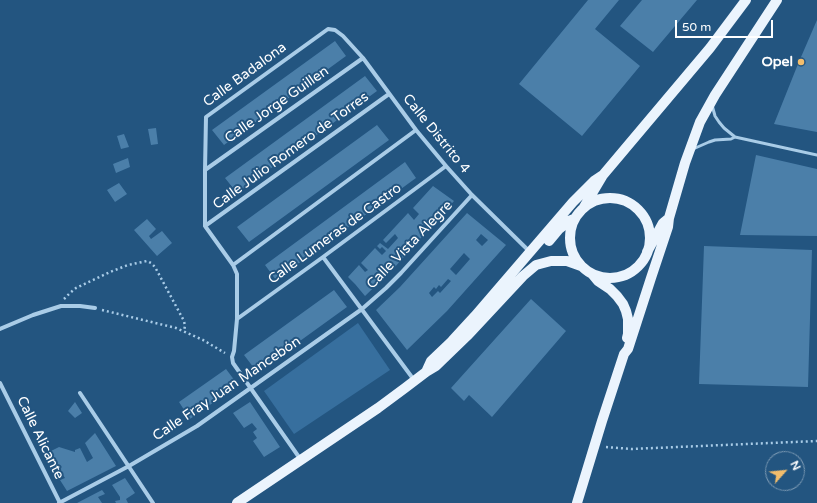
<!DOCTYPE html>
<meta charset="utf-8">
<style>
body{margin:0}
#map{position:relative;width:817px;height:503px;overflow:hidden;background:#235580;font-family:"Varela Round",sans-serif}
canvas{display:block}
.north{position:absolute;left:765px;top:451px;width:40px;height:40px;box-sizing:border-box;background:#235580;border:1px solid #7b99b3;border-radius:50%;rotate:63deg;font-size:11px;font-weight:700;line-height:16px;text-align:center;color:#fff}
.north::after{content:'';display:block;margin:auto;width:14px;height:18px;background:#f2bd6c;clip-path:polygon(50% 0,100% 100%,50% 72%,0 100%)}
.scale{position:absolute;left:675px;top:20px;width:98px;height:18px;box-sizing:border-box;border:2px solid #fff;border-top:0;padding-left:5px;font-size:12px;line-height:14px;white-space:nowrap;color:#fff;-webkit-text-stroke:3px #235580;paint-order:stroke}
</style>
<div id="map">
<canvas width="817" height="503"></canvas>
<div class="north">N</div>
<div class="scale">50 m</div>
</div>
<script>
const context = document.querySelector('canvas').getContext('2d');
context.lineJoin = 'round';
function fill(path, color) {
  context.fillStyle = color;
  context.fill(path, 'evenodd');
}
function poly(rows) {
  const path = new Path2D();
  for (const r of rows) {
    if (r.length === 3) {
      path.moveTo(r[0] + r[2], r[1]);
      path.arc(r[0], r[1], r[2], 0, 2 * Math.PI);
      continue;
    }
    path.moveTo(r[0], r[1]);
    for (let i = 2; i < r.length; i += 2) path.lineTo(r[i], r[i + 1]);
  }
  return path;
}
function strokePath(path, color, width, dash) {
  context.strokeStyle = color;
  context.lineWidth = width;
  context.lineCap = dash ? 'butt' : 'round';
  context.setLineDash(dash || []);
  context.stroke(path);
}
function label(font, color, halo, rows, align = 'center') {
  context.font = font + ' "Varela Round",sans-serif';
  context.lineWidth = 4;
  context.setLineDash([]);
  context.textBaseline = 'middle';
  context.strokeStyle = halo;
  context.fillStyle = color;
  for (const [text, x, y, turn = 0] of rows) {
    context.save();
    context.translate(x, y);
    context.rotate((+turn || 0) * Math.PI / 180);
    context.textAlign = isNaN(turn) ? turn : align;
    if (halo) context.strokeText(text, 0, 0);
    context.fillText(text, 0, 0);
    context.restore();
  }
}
fill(poly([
 [358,323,390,370,294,434,264,391]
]), '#376f9e');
fill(poly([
 [588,0,619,0,595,29,640,66,582,136,519,84],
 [642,0,697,0,653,52,620,26],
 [817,20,817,132,774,124,798,64],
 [335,41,346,56,224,145,212,130],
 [365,76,377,91,237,193,225,178],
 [377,125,389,140,249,242,237,227],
 [156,128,158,144,151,145,148,129],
 [124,134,129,147,121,149,117,136],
 [756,155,817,169,817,236,740,235],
 [128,158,130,167,116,173,113,164],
 [405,162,416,178,276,280,265,265],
 [119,183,127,194,115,202,107,190],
 [433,186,454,201,394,268,365,296,355,284,348,277,359,265,365,272,368,270,361,263,375,248,382,255,386,251,382,247,380,249,377,246,380,243,388,249,398,238,395,234,386,243,383,240,408,213,414,220,419,214,413,208],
 [467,213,506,245,447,311,407,350,376,310,400,287],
 [481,234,488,240,482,246,476,240],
 [464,253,470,259,456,275,450,269],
 [448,279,451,281,440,293,438,291,432,297,429,293,434,287,436,289,439,285,441,287],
 [147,219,156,229,149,236,151,239,162,231,172,243,157,256,134,230],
 [704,246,812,250,808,387,699,384],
 [334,290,347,307,257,372,244,355],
 [531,299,566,331,492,417,469,395,464,401,451,388],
 [226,369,238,385,190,419,179,402],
 [75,402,82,413,75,418,68,411],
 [250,402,280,447,264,457,253,441,257,438,253,432,257,429,252,423,244,428,233,413],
 [95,433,116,466,67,491,60,480,65,478,63,475,57,473,47,453,59,447,75,452,75,450,80,448,87,462,93,458,85,443],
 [125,478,135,493,126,499,128,503,116,503,115,501,120,500,120,497,112,485],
 [102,490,105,494,98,497,102,503,77,503]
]), '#4b7fa9');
strokePath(poly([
 [64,299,70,293,76,288,110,272,128,265,147,261,151,263,155,267,184,321,185,326,184,331],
 [102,310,176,328,203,340,225,353],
 [606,447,631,449,817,441]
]), '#a9cce7', 2.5, [2, 3]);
strokePath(poly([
 [712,105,715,116,719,122,724,128,735,137,817,155],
 [693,149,709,142,715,140,731,139,735,137]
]), '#a9cce7', 3);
strokePath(poly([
 [205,170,363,58],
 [205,226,205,170,206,117,328,29,335,30,343,36,363,58,416,130,446,166,472,195,530,252],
 [205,226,233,265,237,274,237,319,234,351,232,357,233,363,301,460],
 [205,226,389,94],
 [323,257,414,380],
 [233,265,416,130],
 [237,319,323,257,446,166],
 [0,329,33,315,61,306,80,306,95,308],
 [0,383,60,503],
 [80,393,153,503],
 [59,503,129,466,197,426,362,309,386,288,401,273,472,195]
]), '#a9cce7', 4);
strokePath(poly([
 [610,238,40],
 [584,207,603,175,710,48,746,0],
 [549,241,559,229,569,221,574,219],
 [647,252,663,223,669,218,685,163,700,122,715,95,777,0],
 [593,275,598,281,610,289,617,296,623,304,626,311,628,319,628,334,627,338],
 [426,372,431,361,452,341,475,316,573,202,594,181,603,175],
 [237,503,378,408,405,388,426,372,436,366,467,336,523,276,536,265,551,261,567,261,581,266],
 [577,503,602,421,624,354,628,349,651,278,668,227,669,218]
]), '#ebf4fd', 10);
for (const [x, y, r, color] of [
 [801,62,4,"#f2bd6c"]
]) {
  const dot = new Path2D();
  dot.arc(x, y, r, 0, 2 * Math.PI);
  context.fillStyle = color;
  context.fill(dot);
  strokePath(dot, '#235580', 1.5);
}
label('bold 14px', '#fff', '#235580', [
 ["Opel",793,62]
], 'right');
label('14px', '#fff', '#235580', [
 ["Calle Badalona",245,75,-36],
 ["Calle Jorge Guillen",277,105,-35],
 ["Calle Distrito 4",436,134,51],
 ["Calle Julio Romero de Torres",291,151,-36],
 ["Calle Lumeras de Castro",335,234,-36],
 ["Calle Vista Alegre",410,245,-46],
 ["Calle Fray Juan Mancebón",227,389,-34],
 ["Calle Alicante",40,438,64]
]);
</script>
